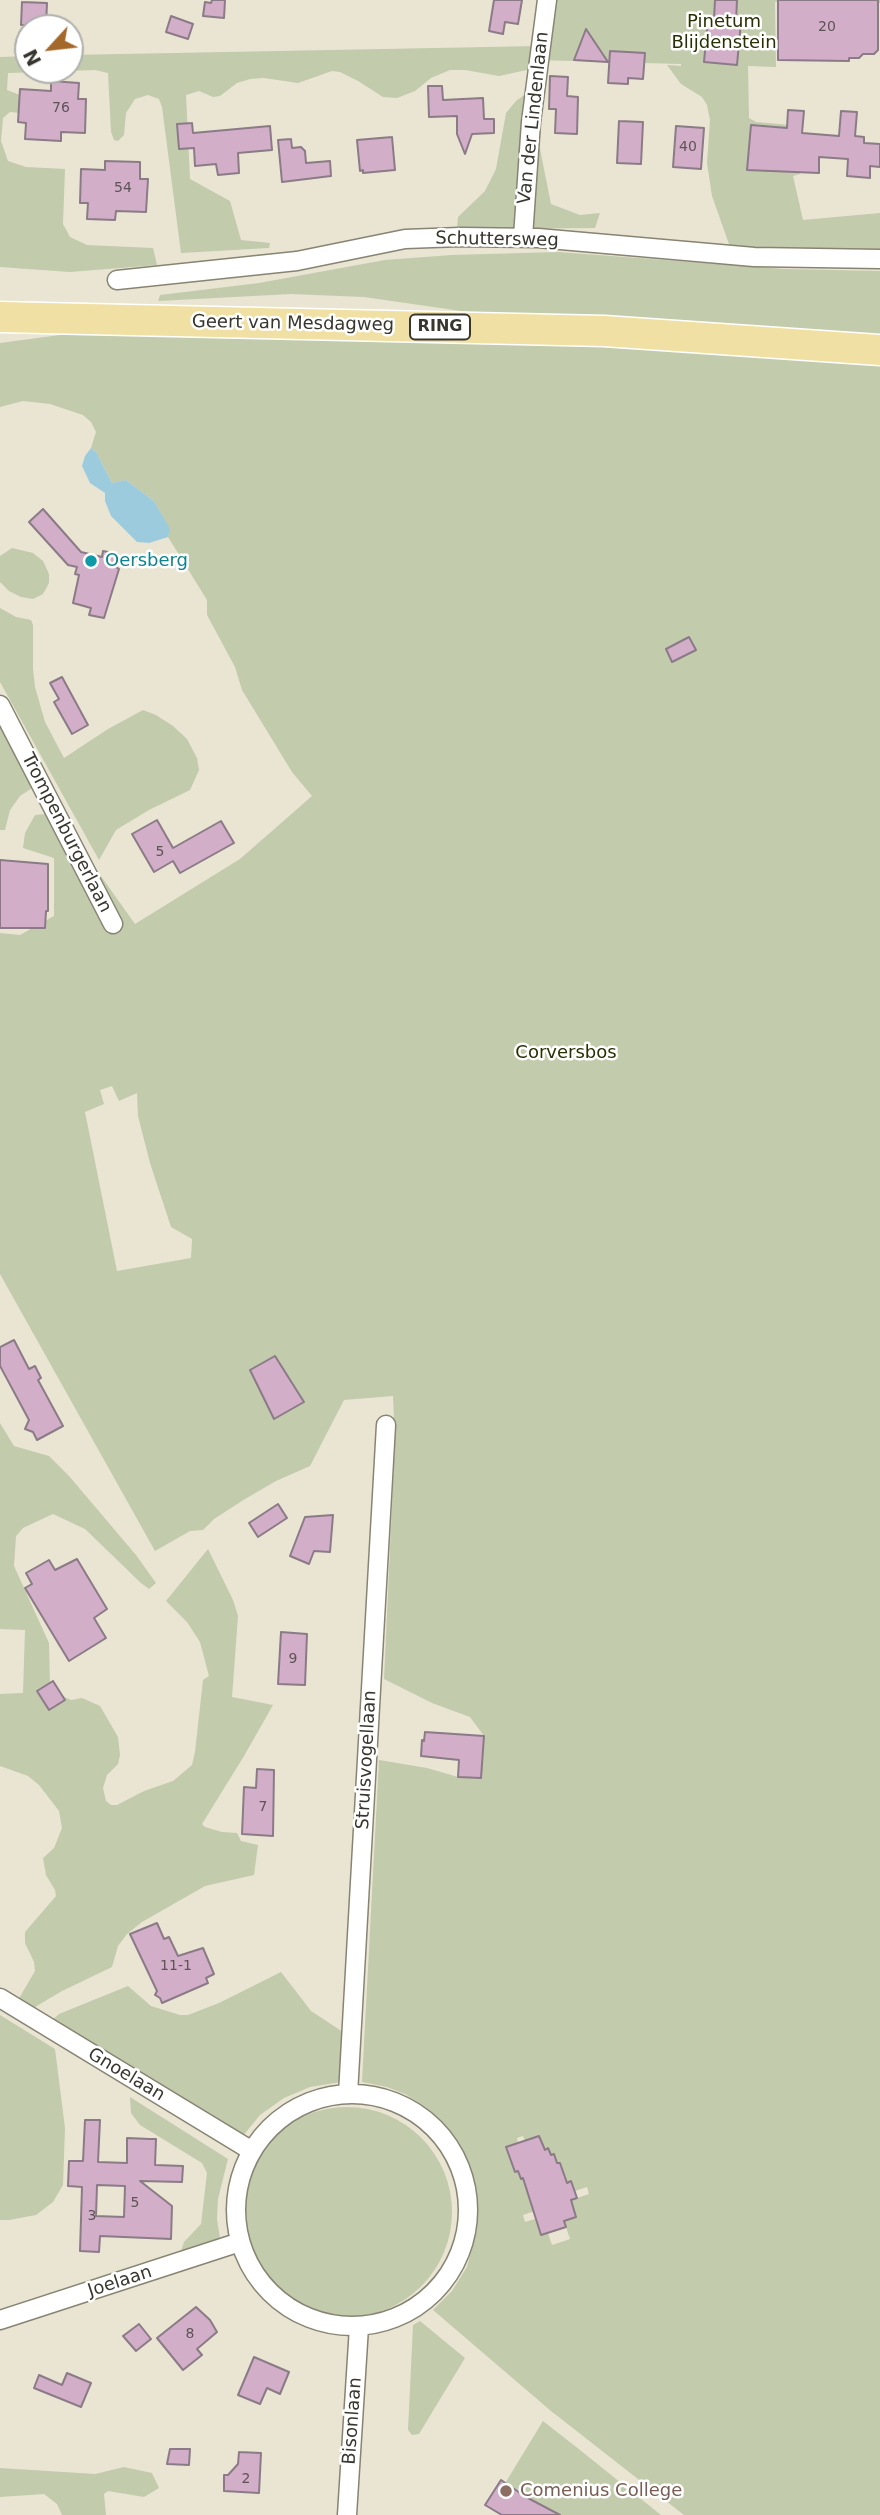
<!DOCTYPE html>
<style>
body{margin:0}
#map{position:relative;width:880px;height:2515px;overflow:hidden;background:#e9e5d2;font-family:"DejaVu Sans",sans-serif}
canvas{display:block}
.north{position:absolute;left:14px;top:14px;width:70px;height:70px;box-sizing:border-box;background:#fff;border:2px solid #afafac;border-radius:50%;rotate:243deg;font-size:19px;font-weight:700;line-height:28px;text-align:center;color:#37362f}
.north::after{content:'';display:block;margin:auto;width:24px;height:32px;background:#a4692a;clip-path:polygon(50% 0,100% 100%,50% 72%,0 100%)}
</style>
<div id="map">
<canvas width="880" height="2515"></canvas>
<div class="north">N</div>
</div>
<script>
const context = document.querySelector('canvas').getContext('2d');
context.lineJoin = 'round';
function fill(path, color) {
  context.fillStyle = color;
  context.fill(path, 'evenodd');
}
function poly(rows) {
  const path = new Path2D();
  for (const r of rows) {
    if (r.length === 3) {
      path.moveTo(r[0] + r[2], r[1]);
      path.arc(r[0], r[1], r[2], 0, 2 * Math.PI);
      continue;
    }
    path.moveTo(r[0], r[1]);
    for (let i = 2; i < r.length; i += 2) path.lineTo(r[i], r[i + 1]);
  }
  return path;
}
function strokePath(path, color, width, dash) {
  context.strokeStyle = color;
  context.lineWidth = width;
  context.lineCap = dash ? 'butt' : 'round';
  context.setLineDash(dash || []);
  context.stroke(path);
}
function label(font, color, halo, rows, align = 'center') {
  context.font = font + ' "DejaVu Sans",sans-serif';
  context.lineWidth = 5;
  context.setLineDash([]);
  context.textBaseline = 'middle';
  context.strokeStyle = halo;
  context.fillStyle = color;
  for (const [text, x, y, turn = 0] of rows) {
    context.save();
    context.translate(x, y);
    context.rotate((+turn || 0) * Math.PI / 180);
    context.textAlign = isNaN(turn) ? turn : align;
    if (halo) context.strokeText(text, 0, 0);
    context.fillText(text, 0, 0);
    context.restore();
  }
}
fill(poly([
 [550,0,880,0,880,3,775,2,776,67,748,66,749,118,756,122,790,125,800,174,793,176,803,220,880,213,880,252,730,247,712,196,707,163,710,120,707,105,702,97,681,84,667,65,681,66,681,64,537,60,537,65,527,70,499,76,465,70,450,70,431,78,415,91,397,98,383,97,358,81,340,72,332,71,298,83,264,78,250,79,237,83,220,96,213,97,199,91,186,95,190,179,230,201,241,240,270,243,269,248,181,253,162,107,159,99,148,95,135,99,126,113,124,135,118,141,114,140,111,132,108,73,95,70,8,73,7,90,20,95,20,113,10,112,3,118,1,141,8,161,26,167,65,169,63,224,70,237,87,245,153,248,157,265,70,272,0,267,0,57,28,56,28,70,70,70,70,55,539,46],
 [534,88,537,134,551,204,580,215,600,213,595,228,457,229,458,217,485,191,496,169,506,113,516,101],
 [558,252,785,269,880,271,880,346,532,318,461,311,364,297,291,294,158,301,160,295,259,283,385,260,451,255],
 [256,327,880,359,880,2515,684,2515,551,2411,433,2310,452,2291,467,2267,477,2230,478,2201,469,2163,455,2138,443,2123,421,2104,405,2094,387,2087,362,2082,379,1760,427,1768,458,1777,481,1778,484,1736,470,1717,432,1703,384,1679,395,1440,393,1396,344,1400,310,1466,276,1481,245,1499,214,1519,203,1530,190,1531,155,1551,0,1274,0,933,20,935,54,916,54,858,23,848,25,833,35,815,56,813,135,924,240,859,312,796,292,772,242,690,235,667,207,615,207,600,168,537,169,529,154,501,126,480,112,483,96,452,91,448,96,432,91,422,83,415,50,404,23,401,0,407,0,343,75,333],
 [112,1086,119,1101,137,1093,138,1116,150,1163,171,1227,192,1239,191,1258,117,1271,85,1112,104,1104,100,1090],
 [523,2136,525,2141,539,2136,545,2150,548,2149,551,2155,554,2154,557,2164,560,2163,563,2170,558,2172,562,2184,571,2181,575,2191,587,2187,589,2194,571,2200,576,2217,564,2221,570,2239,552,2245,548,2233,541,2235,535,2219,525,2222,523,2215,535,2211,523,2178,521,2179,518,2171,515,2172,518,2143,517,2138],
 [12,548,33,553,43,561,49,574,49,583,43,594,33,599,21,597,9,591,0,582,0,556],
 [0,608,16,617,31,620,33,625,33,669,35,687,45,722,64,758,108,729,143,710,156,715,173,726,187,739,197,758,199,770,190,790,149,810,116,830,99,860,0,682],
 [0,722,35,786,20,796,10,810,5,830,0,830],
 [0,1423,14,1446,49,1456,69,1476,136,1555,156,1583,149,1589,141,1583,85,1529,53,1514,23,1528,16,1536,14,1566,49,1643,50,1684,54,1692,71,1700,82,1698,100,1706,118,1737,120,1755,118,1764,107,1775,103,1788,106,1801,111,1805,117,1805,144,1791,173,1781,192,1765,195,1752,203,1680,209,1676,200,1642,187,1622,166,1601,208,1549,233,1600,238,1616,232,1697,273,1705,244,1756,202,1824,205,1827,222,1832,237,1833,241,1841,258,1845,254,1875,205,1886,142,1922,127,1934,118,1946,112,1967,62,1991,30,2010,17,2002,35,1971,34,1962,25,1943,25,1932,56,1896,55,1890,46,1875,43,1858,54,1848,62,1828,59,1811,39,1785,28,1776,0,1766,0,1694,23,1693,25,1630,0,1629],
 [281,1972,311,2011,343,2032,341,2082,310,2087,284,2098,260,2115,238,2142,49,2023,59,2014,128,1986,151,2006,180,2015,188,2015,219,2003],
 [0,2015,55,2049,65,2128,63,2185,53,2202,36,2215,9,2220,0,2220],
 [130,2097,228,2159,218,2199,217,2219,221,2245,181,2259,181,2251,184,2242,201,2224,207,2173,202,2163,140,2125,131,2113],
 [347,2212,105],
 [420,2321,465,2358,419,2434,412,2435,408,2430,413,2325],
 [543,2421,580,2450,661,2515,543,2515,501,2490],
 [124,2467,152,2473,159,2488,144,2497,108,2491,104,2494,106,2515,62,2515,57,2504,44,2494,0,2497,0,2468,95,2474]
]), '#c2cbac');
fill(poly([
 [91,448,96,452,112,483,126,480,154,501,170,529,168,537,149,543,137,542,111,516,105,501,105,493,90,483,82,466,85,456]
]), '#9dcbde');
const building = poly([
 [212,0,225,0,224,18,203,16,205,2,211,3,212,0],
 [494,0,522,0,518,24,505,22,503,34,489,31,494,0],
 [715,0,737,0,736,21,741,21,737,65,704,62,708,18,714,19,715,0],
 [778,0,878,0,878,50,874,54,863,54,859,58,849,58,849,61,778,60,778,0],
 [22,2,47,3,46,26,21,25,22,2],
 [171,16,193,24,188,39,166,32,171,16],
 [586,29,608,62,574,60,586,29],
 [610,51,645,53,643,79,628,78,628,84,608,83,610,51],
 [550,76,568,77,567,96,578,97,577,134,555,133,556,109,549,109,550,76],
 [51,81,79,83,78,99,86,99,85,133,61,132,61,141,25,139,26,123,18,122,20,89,51,91,51,81],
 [428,86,442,86,443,100,483,98,484,119,494,119,494,133,472,134,465,154,457,134,457,116,429,117,428,86],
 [788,110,804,111,802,133,839,136,841,111,857,112,855,136,864,137,864,143,880,144,880,167,870,166,870,178,847,176,848,159,819,157,819,173,747,170,751,125,787,128,788,110],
 [619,121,643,122,641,164,617,163,619,121],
 [192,123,193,133,270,126,272,150,238,153,239,173,218,175,216,164,195,166,194,148,179,149,177,124,192,123],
 [676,126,704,128,701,169,673,167,676,126],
 [392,137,395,170,363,173,363,170,360,171,357,140,392,137],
 [291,139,292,148,301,147,305,151,306,163,330,161,331,176,282,182,278,140,291,139],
 [105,161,140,162,140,179,148,179,146,212,116,211,115,220,87,219,88,203,80,203,81,169,105,170,105,161],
 [43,509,81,552,102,557,103,551,118,554,116,567,119,569,104,618,89,615,91,608,73,603,79,575,75,574,77,567,68,565,29,522,43,509],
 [689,637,696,650,672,662,666,649,689,637],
 [62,677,88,725,72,734,54,702,59,699,50,683,62,677],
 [157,820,173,848,221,821,234,843,180,873,173,861,154,872,132,834,157,820],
 [0,860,48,864,48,911,46,911,45,928,0,928,0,860],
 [14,1340,29,1369,35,1366,41,1378,38,1380,63,1426,37,1440,33,1432,25,1429,29,1420,0,1366,0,1347,14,1340],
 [275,1356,304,1402,274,1419,250,1370,275,1356],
 [278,1504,287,1518,258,1537,249,1523,278,1504],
 [333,1515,330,1552,314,1551,309,1564,290,1556,305,1517,333,1515],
 [77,1559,107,1609,94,1618,106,1638,69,1661,25,1588,32,1584,26,1573,49,1560,55,1570,77,1559],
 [281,1632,307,1634,305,1685,278,1684,281,1632],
 [53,1681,65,1700,49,1710,37,1691,53,1681],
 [425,1732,484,1736,481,1778,458,1777,459,1760,421,1756,422,1740,424,1741,425,1732],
 [257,1769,274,1770,273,1836,242,1834,244,1787,256,1788,257,1769],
 [157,1923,164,1939,169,1937,178,1956,203,1948,214,1974,206,1978,208,1983,162,2003,160,1998,155,1995,157,1991,130,1934,157,1923],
 [85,2120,100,2120,98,2162,127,2163,127,2138,150,2139,156,2139,155,2165,183,2166,182,2182,140,2181,172,2206,171,2239,100,2236,99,2252,80,2251,82,2187,68,2186,69,2161,83,2161,85,2120],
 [97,2185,125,2186,124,2217,96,2216,97,2185],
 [539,2136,545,2150,548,2148,551,2155,554,2154,557,2163,560,2163,567,2183,571,2181,577,2198,571,2200,576,2217,564,2221,566,2227,541,2235,523,2178,521,2179,518,2171,515,2172,506,2147,539,2136],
 [196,2307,210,2320,217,2332,197,2349,202,2355,183,2370,157,2338,196,2307],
 [139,2324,151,2339,136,2351,123,2336,139,2324],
 [254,2357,289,2372,280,2394,267,2388,260,2404,238,2395,254,2357],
 [67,2373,91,2383,81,2407,34,2388,39,2375,62,2385,67,2373],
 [170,2449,190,2449,189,2465,167,2464,170,2449],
 [239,2452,261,2453,259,2493,224,2491,224,2475,228,2475,238,2464,239,2452],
 [501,2480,526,2497,560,2515,502,2515,485,2505,501,2480]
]);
fill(building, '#d2aec9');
strokePath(building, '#8b7b87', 2);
const street = poly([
 [523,237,531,122,547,0],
 [117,280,297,261,405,239,460,237,538,238,754,257,880,259],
 [0,705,113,924],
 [0,1998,252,2151],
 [348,2094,386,1425],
 [352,2210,116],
 [0,2320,240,2242],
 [347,2515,359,2327]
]);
const primary = poly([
 [0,317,604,331,880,350]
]);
strokePath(street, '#888473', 21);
strokePath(primary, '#fff', 33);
strokePath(street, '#fff', 18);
strokePath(primary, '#f1e0a4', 30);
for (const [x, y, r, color] of [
 [91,561,7,"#0f9aa8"],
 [506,2491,7,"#8d6e63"]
]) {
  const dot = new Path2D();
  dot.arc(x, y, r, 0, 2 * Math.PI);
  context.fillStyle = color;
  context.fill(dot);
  strokePath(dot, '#fff', 2.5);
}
label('14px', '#5e5456', null, [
 ["20",827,27],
 ["76",61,108],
 ["40",688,147],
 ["54",123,188],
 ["5",160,852],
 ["9",293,1659],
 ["7",263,1807],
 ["11-1",176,1966],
 ["5",135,2203],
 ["3",92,2216],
 ["8",190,2334],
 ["2",246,2479]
]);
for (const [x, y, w] of [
 [440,327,60]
]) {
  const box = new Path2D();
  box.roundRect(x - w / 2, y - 12.5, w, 25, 5);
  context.fillStyle = '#fff';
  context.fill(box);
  strokePath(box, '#37362f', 2);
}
label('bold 16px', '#37362f', null, [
 ["RING",440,327]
]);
label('18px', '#273001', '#fff', [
 ["Pinetum",724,22],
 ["Blijdenstein",724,43],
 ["Corversbos",566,1053]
]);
label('18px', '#37362f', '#fff', [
 ["Van der Lindenlaan",534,118,-84],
 ["Schuttersweg",497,240,1],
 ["Geert van Mesdagweg",293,324,1],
 ["Trompenburgerlaan",66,833,63],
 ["Struisvogellaan",367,1760,-87],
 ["Gnoelaan",126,2075,31],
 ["Joelaan",120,2282,-18],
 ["Bisonlaan",353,2421,-86]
]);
label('18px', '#0d838f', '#fff', [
 ["Oersberg",105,561]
], 'left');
label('18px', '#785e54', '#fff', [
 ["Comenius College",520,2491]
], 'left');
</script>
